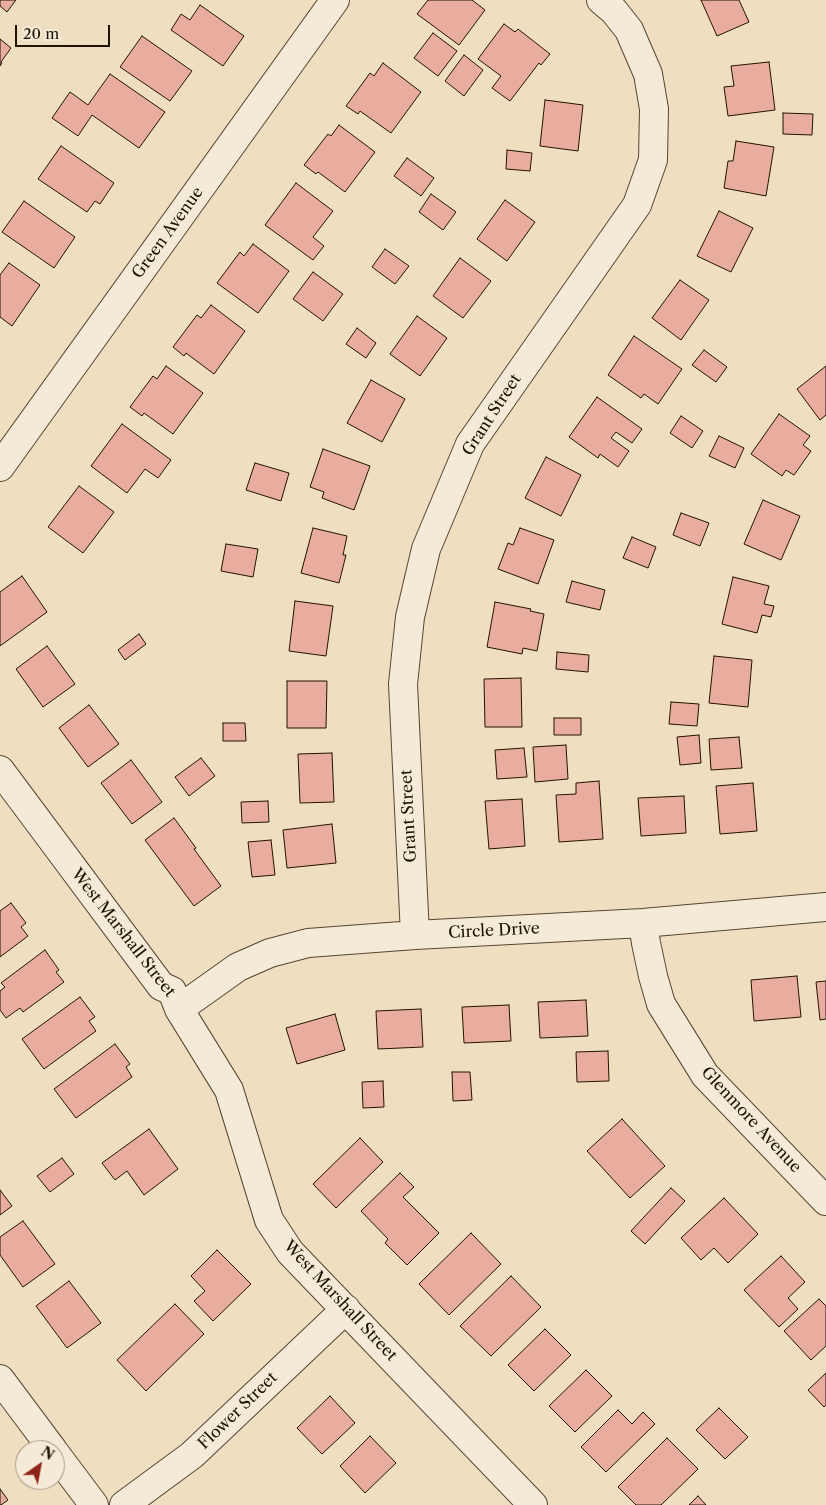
<!DOCTYPE html>
<style>
body{margin:0}
#map{position:relative;width:826px;height:1505px;overflow:hidden;background:#f0dec1;font-family:"Libre Caslon Text",serif}
canvas{display:block}
.north{position:absolute;left:15px;top:1440px;width:50px;height:50px;box-sizing:border-box;background:#f5ead7;border:1px solid #a09481;border-radius:50%;rotate:33deg;font-size:14px;font-weight:700;line-height:20px;text-align:center;color:#211301}
.north::after{content:'';display:block;margin:auto;width:18px;height:22px;background:#8f2418;clip-path:polygon(50% 0,100% 100%,50% 72%,0 100%)}
.scale{position:absolute;left:15px;top:25px;width:95px;height:22px;box-sizing:border-box;border:2px solid #211301;border-top:0;padding-left:6px;font-size:15px;line-height:18px;white-space:nowrap;color:#211301;-webkit-text-stroke:4px #f5ead7;paint-order:stroke}
</style>
<div id="map">
<canvas width="826" height="1505"></canvas>
<div class="north">N</div>
<div class="scale">20 m</div>
</div>
<script>
const context = document.querySelector('canvas').getContext('2d');
context.lineJoin = 'round';
function fill(path, color) {
  context.fillStyle = color;
  context.fill(path, 'evenodd');
}
function poly(rows) {
  const path = new Path2D();
  for (const r of rows) {
    path.moveTo(r[0], r[1]);
    for (let i = 2; i < r.length; i += 2) path.lineTo(r[i], r[i + 1]);
  }
  return path;
}
function strokePath(path, color, width, dash) {
  context.strokeStyle = color;
  context.lineWidth = width;
  context.lineCap = dash ? 'butt' : 'round';
  context.setLineDash(dash || []);
  context.stroke(path);
}
function label(font, color, halo, rows, align = 'center') {
  context.font = font + ' "Libre Caslon Text",serif';
  context.lineWidth = 4.5;
  context.setLineDash([]);
  context.textBaseline = 'middle';
  context.strokeStyle = halo;
  context.fillStyle = color;
  for (const [text, x, y, turn = 0] of rows) {
    context.save();
    context.translate(x, y);
    context.rotate((+turn || 0) * Math.PI / 180);
    context.textAlign = isNaN(turn) ? turn : align;
    if (halo) context.strokeText(text, 0, 0);
    context.fillText(text, 0, 0);
    context.restore();
  }
}
const building = poly([
 [0,0,16,0,7,12,0,6,0,0],
 [428,0,472,0,485,10,459,45,417,14,428,0],
 [701,0,739,0,749,22,717,36,701,0],
 [200,5,244,36,223,66,171,30,181,14,190,20,200,5],
 [504,24,515,32,518,29,550,54,541,65,539,63,510,101,492,88,501,76,478,59,504,24],
 [433,33,457,51,438,76,414,58,433,33],
 [142,36,192,71,170,101,120,67,142,36],
 [0,39,11,48,1,62,2,63,0,66,0,39],
 [464,55,483,70,464,96,445,81,464,55],
 [769,62,775,110,728,116,724,87,734,86,731,66,769,62],
 [383,63,421,92,391,133,360,111,358,114,346,106,370,73,374,76,383,63],
 [110,74,165,112,139,148,92,115,78,136,52,118,70,92,88,105,110,74],
 [545,100,583,105,578,151,540,146,545,100],
 [783,113,813,114,812,135,783,134,783,113],
 [339,125,375,152,345,192,318,172,316,174,304,165,328,134,331,136,339,125],
 [736,141,774,147,766,196,724,188,728,161,733,161,736,141],
 [61,146,114,183,100,204,95,201,87,212,38,179,61,146],
 [507,150,532,153,530,171,506,169,507,150],
 [407,158,434,178,421,196,394,176,407,158],
 [296,183,333,211,313,237,324,246,313,260,265,225,296,183],
 [431,194,456,212,443,230,419,212,431,194],
 [505,200,535,222,507,261,477,239,505,200],
 [24,201,75,237,54,268,2,232,24,201],
 [719,211,753,228,731,272,697,256,719,211],
 [253,244,289,271,258,313,217,283,240,252,244,256,253,244],
 [385,249,409,266,395,284,372,267,385,249],
 [460,258,491,281,463,318,433,296,460,258],
 [9,263,40,285,12,326,0,317,0,275,9,263],
 [313,272,343,294,323,321,293,299,313,272],
 [680,280,709,300,681,340,652,318,680,280],
 [211,305,245,331,214,374,186,353,184,356,173,347,197,315,201,318,211,305],
 [417,316,447,338,420,376,390,354,417,316],
 [357,328,376,343,366,358,346,344,357,328],
 [634,336,682,369,658,404,644,394,641,398,608,375,634,336],
 [704,350,727,367,716,382,692,365,704,350],
 [166,366,203,393,173,434,144,413,142,416,130,407,153,376,157,379,166,366],
 [826,366,826,415,820,420,797,389,826,366],
 [371,380,405,399,382,442,347,423,371,380],
 [597,397,642,429,632,443,616,432,611,438,629,451,618,467,600,454,598,458,569,437,597,397],
 [779,414,810,436,803,445,811,451,794,475,786,470,782,476,751,454,779,414],
 [681,416,703,431,692,448,670,433,681,416],
 [122,424,171,460,158,478,145,469,127,493,91,466,122,424],
 [719,436,744,448,735,468,709,456,719,436],
 [323,449,370,466,354,510,322,498,324,492,310,487,323,449],
 [546,457,581,475,561,516,525,498,546,457],
 [255,463,289,473,281,501,246,490,255,463],
 [79,486,114,512,83,553,48,527,79,486],
 [763,500,800,516,781,560,744,544,763,500],
 [681,513,709,523,700,546,673,535,681,513],
 [313,528,347,536,343,555,346,555,339,583,301,573,313,528],
 [520,528,554,540,538,584,498,569,508,543,513,545,520,528],
 [632,537,656,547,648,568,623,558,632,537],
 [226,544,258,549,253,577,221,571,226,544],
 [22,576,47,612,0,646,0,592,22,576],
 [733,577,769,586,764,604,774,606,771,617,762,615,757,633,722,624,733,577],
 [572,581,605,590,600,610,566,602,572,581],
 [295,601,333,606,326,656,289,651,295,601],
 [495,602,531,609,530,611,544,614,537,651,523,648,522,654,487,647,495,602],
 [139,634,146,644,125,660,118,650,139,634],
 [47,646,75,684,43,707,16,669,47,646],
 [557,652,589,655,588,672,556,669,557,652],
 [714,656,752,660,748,707,709,703,714,656],
 [521,678,522,727,485,727,484,679,521,678],
 [287,681,327,681,326,728,287,728,287,681],
 [671,702,699,704,697,726,669,724,671,702],
 [89,705,119,744,88,767,59,728,89,705],
 [554,718,581,718,581,735,554,735,554,718],
 [223,723,245,723,246,741,223,741,223,723],
 [699,735,701,763,680,765,677,737,699,735],
 [739,737,742,768,711,770,709,739,739,737],
 [566,745,568,779,535,782,533,747,566,745],
 [524,748,527,777,497,779,495,750,524,748],
 [332,753,334,802,300,803,298,754,332,753],
 [201,758,215,776,189,796,175,777,201,758],
 [131,760,162,802,132,824,101,783,131,760],
 [599,781,603,839,559,842,556,795,576,794,576,783,599,781],
 [753,783,757,831,720,834,716,786,753,783],
 [684,796,686,833,641,836,638,798,684,796],
 [522,799,525,846,489,849,485,801,522,799],
 [268,801,269,822,242,823,241,802,268,801],
 [174,818,196,848,194,849,221,886,194,906,145,840,174,818],
 [332,824,336,863,287,868,283,830,332,824],
 [271,840,275,875,252,877,248,842,271,840],
 [11,903,26,923,21,927,28,936,0,957,0,911,11,903],
 [45,950,59,970,56,972,64,982,23,1012,20,1008,6,1018,0,1010,0,991,5,987,1,983,45,950],
 [797,976,801,1017,754,1021,751,980,797,976],
 [826,981,826,1019,820,1020,816,982,826,981],
 [80,997,95,1017,89,1021,96,1031,44,1069,22,1039,80,997],
 [586,1000,588,1036,540,1038,538,1002,586,1000],
 [509,1005,511,1041,464,1043,462,1007,509,1005],
 [421,1009,423,1047,378,1049,376,1011,421,1009],
 [335,1014,345,1050,297,1064,286,1028,335,1014],
 [115,1044,130,1064,126,1067,132,1077,76,1118,54,1089,115,1044],
 [608,1051,609,1081,577,1082,576,1052,608,1051],
 [452,1072,470,1072,472,1100,453,1101,452,1072],
 [383,1081,384,1107,363,1108,362,1082,383,1081],
 [622,1119,665,1166,630,1198,587,1151,622,1119],
 [149,1129,178,1169,144,1195,127,1171,115,1180,102,1163,149,1129],
 [360,1138,383,1162,336,1208,313,1184,360,1138],
 [62,1158,74,1174,50,1192,37,1176,62,1158],
 [400,1173,414,1187,403,1197,439,1233,407,1265,385,1243,388,1239,361,1211,400,1173],
 [671,1188,685,1201,645,1244,631,1231,671,1188],
 [0,1190,12,1206,0,1215,0,1190],
 [724,1198,758,1234,728,1263,714,1248,701,1260,681,1238,724,1198],
 [23,1221,55,1264,23,1287,0,1255,0,1237,23,1221],
 [471,1233,501,1264,449,1315,419,1284,471,1233],
 [217,1250,251,1284,213,1321,194,1301,205,1291,191,1276,217,1250],
 [781,1256,805,1282,788,1298,798,1309,779,1327,744,1290,781,1256],
 [511,1276,541,1307,491,1356,460,1326,511,1276],
 [69,1281,101,1323,67,1348,36,1306,69,1281],
 [819,1299,826,1306,826,1346,811,1360,784,1331,819,1299],
 [175,1304,204,1334,146,1391,117,1360,175,1304],
 [545,1329,571,1355,534,1391,508,1365,545,1329],
 [586,1370,612,1396,575,1432,549,1406,586,1370],
 [826,1373,826,1405,824,1407,808,1390,826,1373],
 [330,1396,355,1423,322,1454,297,1428,330,1396],
 [719,1408,748,1437,725,1459,696,1430,719,1408],
 [618,1410,632,1424,643,1412,655,1424,606,1472,581,1447,618,1410],
 [370,1436,396,1463,365,1493,340,1466,370,1436],
 [667,1438,698,1469,661,1505,636,1505,618,1487,667,1438],
 [0,1489,8,1500,1,1505,0,1505,0,1489],
 [698,1496,706,1505,689,1505,698,1496]
]);
fill(building, '#e9ad9f');
strokePath(building, '#211301', 1);
const street = poly([
 [0,467,335,0],
 [0,770,161,986,172,991,179,1009,229,1090,269,1220,290,1252,533,1505],
 [643,923,646,943,653,976,661,1004,705,1075,826,1201],
 [415,935,403,684,410,617,426,549,470,444,637,205,653,160,654,109,648,74,629,30,614,11,601,0],
 [179,1009,238,967,270,953,308,943,415,935,643,923,826,907],
 [0,1379,53,1450],
 [55,1453,94,1505],
 [124,1505,192,1455,346,1309]
]);
strokePath(street, '#554631', 30);
strokePath(street, '#f5ead7', 28);
label('16px', '#211301', '#f5ead7', [
 ["Green Avenue",168,233,-54],
 ["Grant Street",492,415,-57],
 ["Grant Street",409,816,-93],
 ["Circle Drive",494,931,-3],
 ["West Marshall Street",123,933,52],
 ["Glenmore Avenue",751,1120,47],
 ["West Marshall Street",340,1301,47],
 ["Flower Street",238,1411,-44]
]);
</script>
